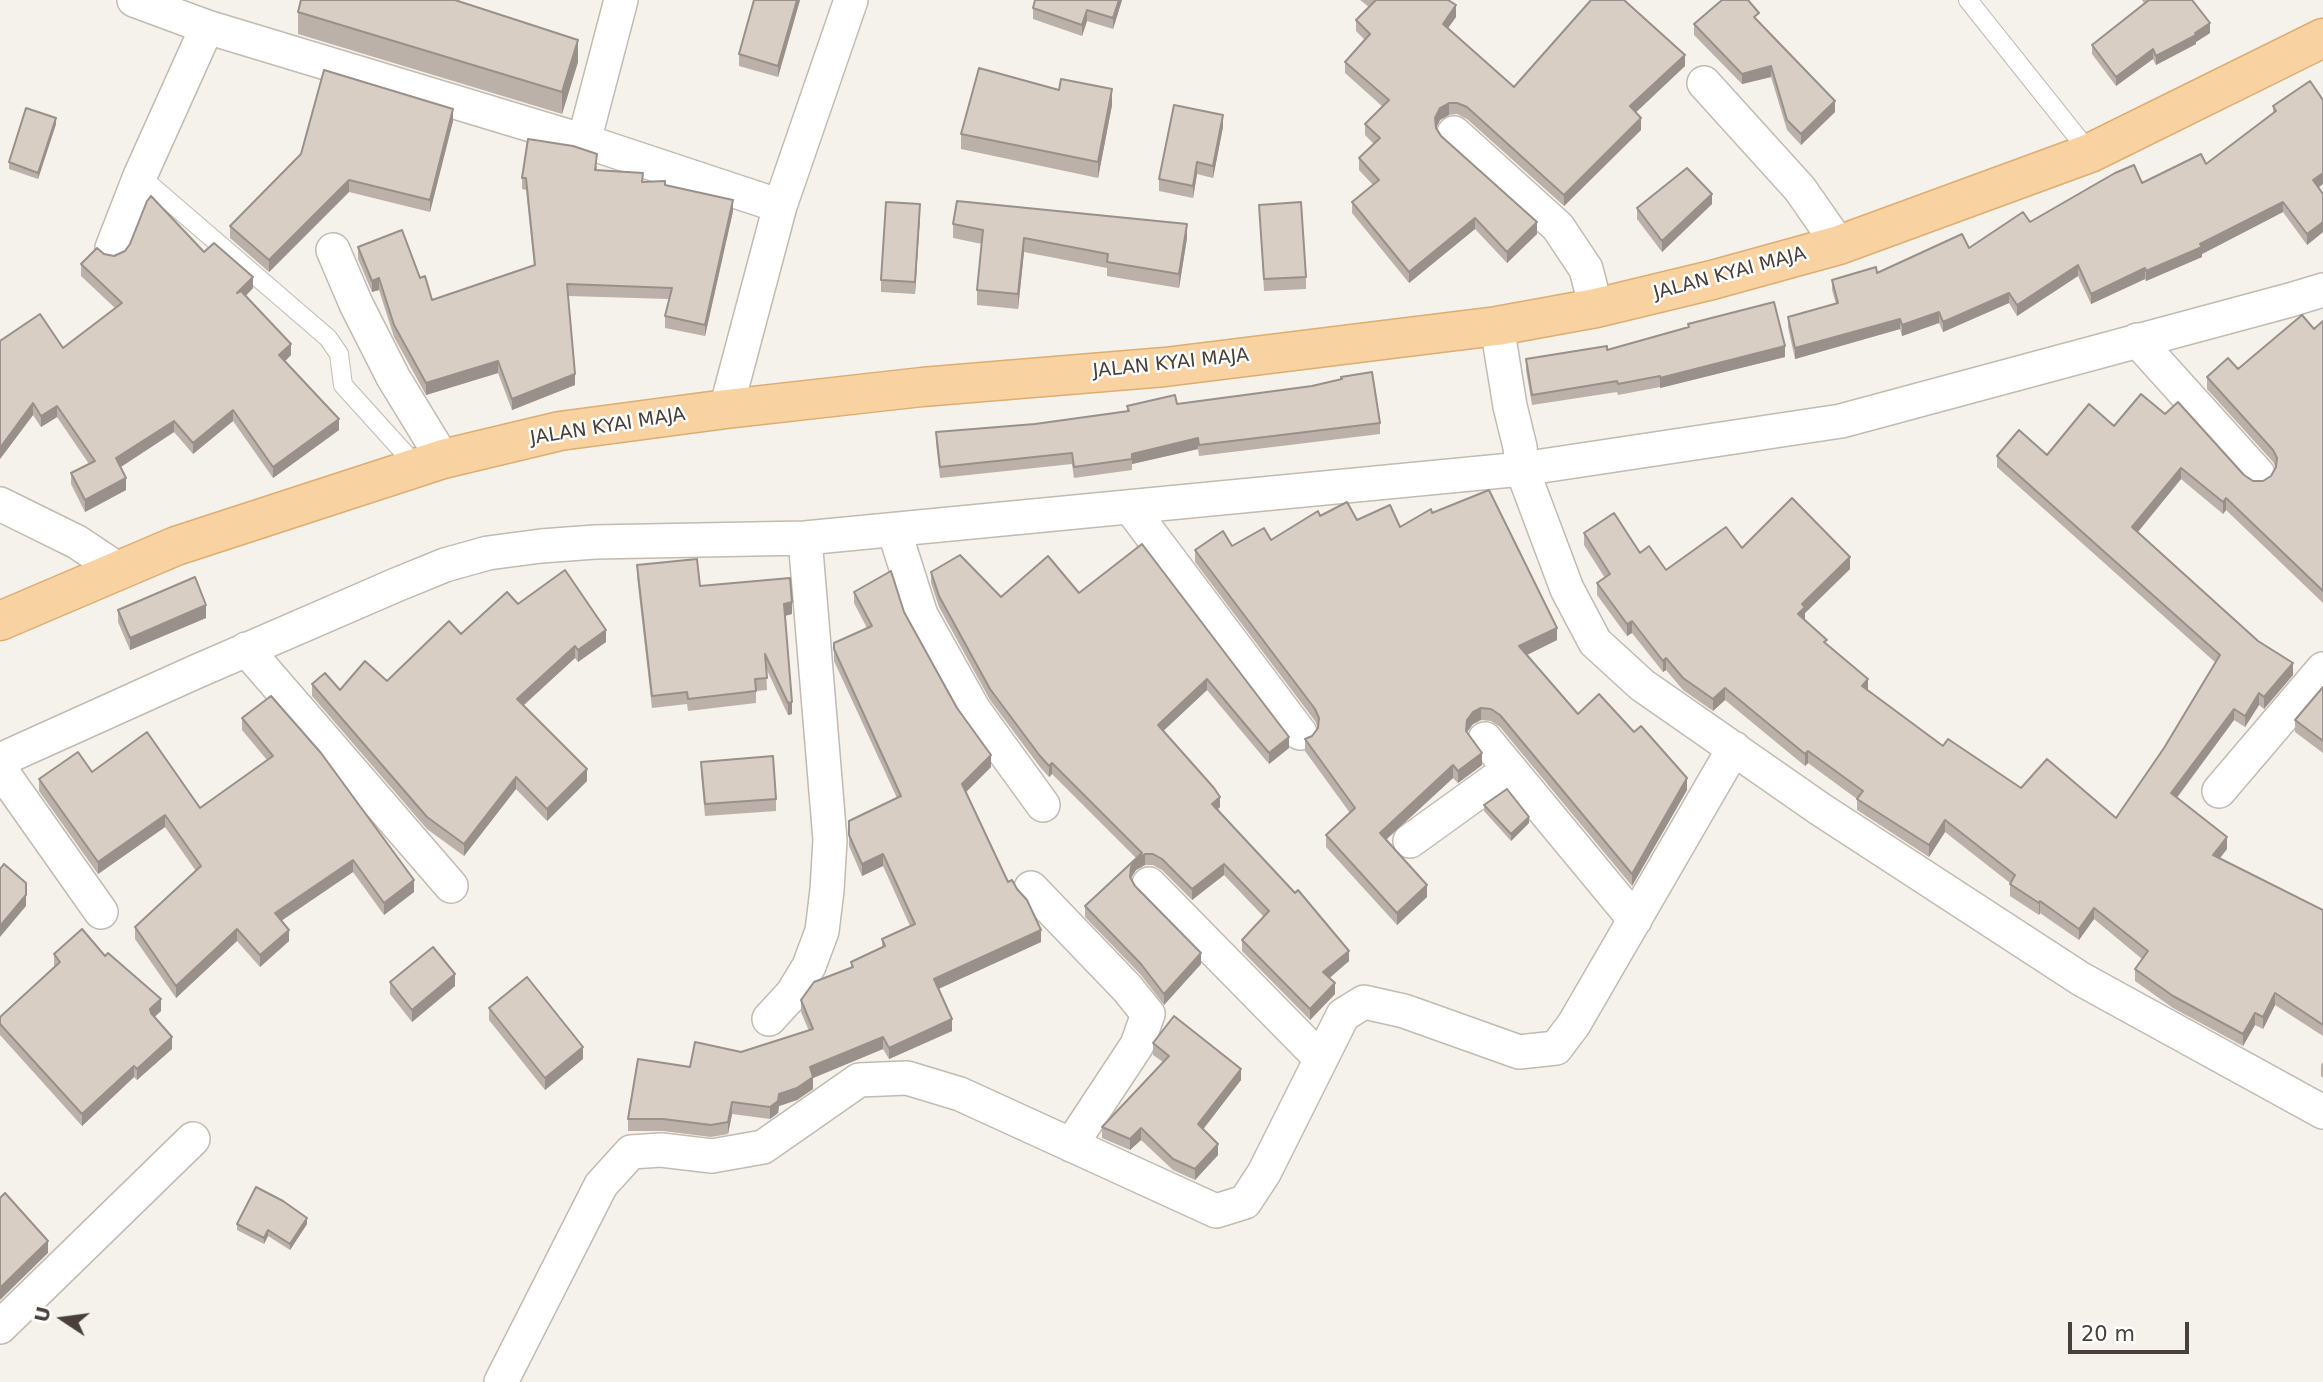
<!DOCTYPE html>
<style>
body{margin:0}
#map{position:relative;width:2323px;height:1382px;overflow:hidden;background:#f5f1eb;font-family:"DejaVu Sans",sans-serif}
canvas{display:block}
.north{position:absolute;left:28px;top:1284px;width:70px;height:70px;-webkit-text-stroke:5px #fff;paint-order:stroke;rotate:283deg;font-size:19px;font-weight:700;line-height:28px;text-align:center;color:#494039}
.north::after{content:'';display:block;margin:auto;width:24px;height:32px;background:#494039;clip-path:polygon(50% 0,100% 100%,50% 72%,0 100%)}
.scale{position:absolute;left:2068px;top:1322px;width:121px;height:32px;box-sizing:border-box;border:4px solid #494039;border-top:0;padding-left:9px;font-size:21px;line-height:24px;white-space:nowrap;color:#494039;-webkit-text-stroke:5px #fff;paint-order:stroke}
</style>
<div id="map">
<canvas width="2323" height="1382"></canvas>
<div class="north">U</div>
<div class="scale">20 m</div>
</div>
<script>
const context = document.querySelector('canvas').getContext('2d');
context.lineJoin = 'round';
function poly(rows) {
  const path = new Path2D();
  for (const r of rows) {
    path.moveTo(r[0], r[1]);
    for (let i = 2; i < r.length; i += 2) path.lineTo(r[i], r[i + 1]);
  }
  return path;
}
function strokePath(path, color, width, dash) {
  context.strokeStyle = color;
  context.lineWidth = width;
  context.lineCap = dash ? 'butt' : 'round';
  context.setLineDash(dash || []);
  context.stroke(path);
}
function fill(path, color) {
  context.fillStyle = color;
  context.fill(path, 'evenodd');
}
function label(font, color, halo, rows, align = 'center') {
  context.font = font + ' "DejaVu Sans",sans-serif';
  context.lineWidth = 5;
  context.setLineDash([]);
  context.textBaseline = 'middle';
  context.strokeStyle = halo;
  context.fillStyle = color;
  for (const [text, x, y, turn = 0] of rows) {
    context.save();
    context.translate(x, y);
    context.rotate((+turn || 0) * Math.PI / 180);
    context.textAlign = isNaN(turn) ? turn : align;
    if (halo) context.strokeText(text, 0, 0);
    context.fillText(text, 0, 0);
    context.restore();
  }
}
const service = poly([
 [1968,0,2090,153],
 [140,176,328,338,339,354,343,385,418,468]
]);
const minor = poly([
 [134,0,207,27,584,141,780,206],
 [1704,83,1800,189,1839,245],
 [1454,133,1558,227,1586,269,1596,308],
 [584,141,621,0],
 [112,248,140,176,207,27],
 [333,250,356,304,393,377,443,459],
 [1497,326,1510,406,1520,447,1522,469,1567,589,1595,642,1642,685,1820,809,2081,979,2323,1112],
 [2137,340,2258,474],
 [726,409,780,206,851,0],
 [0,504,77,542,119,570],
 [1130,507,1300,733],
 [894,530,921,615,974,710,1043,805],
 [246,649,451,886],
 [1485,739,1635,920],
 [0,760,193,673,396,585,445,565,488,553,541,546,595,542,805,538,1522,469,1841,421,2290,300,2323,290],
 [0,769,101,912],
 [2219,791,2323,669],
 [1410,841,1510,769],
 [1149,884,1321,1059],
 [1031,888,1127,988,1148,1014,1137,1045,1071,1145],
 [769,1019,792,994,809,966,822,931,827,890,830,840,805,538],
 [0,1327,193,1139],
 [501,1382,601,1185,631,1152,661,1150,712,1156,763,1147,859,1080,907,1078,960,1094,1216,1211,1245,1202,1264,1173,1343,1015,1364,1002,1404,1011,1519,1052,1556,1048,1574,1024,1734,748]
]);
const primary = poly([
 [0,621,176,546,443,459,560,431,726,409,922,387,1165,367,1497,326,1596,308,1712,280,1839,245,2090,153,2323,38]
]);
strokePath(service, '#c3bab1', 20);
strokePath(minor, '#c3bab1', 36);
strokePath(primary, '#ddad71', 41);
strokePath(service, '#fff', 18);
strokePath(minor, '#fff', 33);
strokePath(primary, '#f8d2a1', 38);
fill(poly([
 [754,0,800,0,778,77,739,66,739,54],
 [1122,0,1113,29,1087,21,1082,36,1033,19,1033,8],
 [1360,0,1448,0,1456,17,1448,28,1514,87,1685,66,1636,112,1641,130,1564,206,1467,119,1457,114,1449,115,1440,120,1436,128,1441,136,1537,234,1507,263,1475,229,1409,283,1352,213,1352,202,1373,185,1359,170,1359,158,1374,144,1365,135,1365,124,1383,107,1345,73,1345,62,1365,40,1356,31,1356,20,1369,7],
 [2142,0,2192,0,2210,33,2196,42,2196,44,2156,65,2153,59,2116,86,2092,54,2092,45,2144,3],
 [298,12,578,62,562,114,298,34],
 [1759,22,1835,112,1801,145,1787,130,1771,77,1742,84,1694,35,1694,24],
 [2323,100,2323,184,2318,188,2323,194,2323,232,2307,245,2283,212,2202,254,2202,257,2146,281,2145,279,2091,304,2078,276,2017,316,2009,303,1943,332,1939,323,1902,336,1900,329,1795,359,1788,327,1788,317,1836,304,1832,290,1832,280,1877,273,1969,248,2030,222,2142,183,2206,164,2273,113,2273,106],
 [1112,105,1098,178,961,149,961,134],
 [453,121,430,212,349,192,269,272,230,238,230,226],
 [56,124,38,179,9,169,9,162],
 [1223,127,1213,178,1197,174,1193,198,1159,191,1159,179],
 [597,166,597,171,643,182,665,185,733,211,705,336,665,328,665,316,669,299,568,296,575,385,512,410,498,373,426,395,394,337,379,290,372,292,358,259,358,247,420,278,432,300,534,266,526,190,522,189,522,178],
 [1712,204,1662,252,1637,219,1637,208],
 [1259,205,1306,277,1306,289,1264,291],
 [920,216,915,294,881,292,881,280],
 [953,224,1187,238,1179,288,1107,276,1107,268,1024,252,1018,309,977,305,977,290,982,244,953,238],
 [204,252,253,288,246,296,291,355,285,361,339,430,273,478,233,421,193,454,174,432,121,467,126,490,85,512,71,484,71,473,89,464,57,417,41,427,33,415,0,459,63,348,115,308,81,276,81,264,104,254,114,256],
 [2323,321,2323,603,2226,510,2223,514,2181,479,2138,532,2293,675,2264,709,2259,705,2245,727,2234,720,2177,798,2227,849,2220,858,2323,910,2323,1036,2275,1005,2263,1029,2255,1025,2243,1046,2173,1008,2135,981,2135,969,2142,959,2094,919,2079,940,2040,913,2039,915,2010,896,2010,883,1945,832,1929,857,1857,810,1857,799,1808,763,1805,766,1725,700,1713,711,1683,690,1666,670,1663,672,1632,633,1627,636,1597,595,1597,583,1605,578,1584,545,1584,533,1640,553,1666,570,1742,548,1850,569,1805,613,1804,620,1868,691,1943,746,2021,788,2116,818,2164,748,2216,663,1997,467,1997,456,2047,455,2114,426,2165,414,2244,475,2253,481,2263,481,2271,476,2276,468,2273,462,2207,389,2207,377,2238,369,2314,329],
 [1688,324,1785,357,1660,388,1660,387,1618,395,1617,392,1532,405,1526,370,1526,359,1607,350,1688,328],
 [1177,404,1380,423,1380,434,1199,456,1198,449,1132,464,1132,470,1074,478,1072,464,940,478,936,443,936,432,1035,424,1127,411,1127,406],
 [1432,513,1557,640,1526,655,1578,714,1687,790,1632,886,1500,727,1491,721,1481,720,1473,724,1467,732,1482,765,1458,783,1453,778,1386,840,1427,897,1397,925,1326,847,1326,835,1350,813,1305,751,1305,739,1312,736,1318,728,1315,721,1195,562,1195,550,1271,540,1320,516,1400,527],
 [1142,544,1289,748,1269,764,1207,690,1163,731,1220,807,1218,809,1349,961,1330,978,1335,994,1310,1020,1242,951,1242,940,1264,917,1224,875,1192,900,1162,870,1153,865,1145,865,1136,870,1131,878,1135,886,1201,964,1164,1005,1141,975,1085,917,1085,906,1136,858,1052,774,1049,777,1040,767,990,700,939,607,931,583,931,572,1001,597,1079,593],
 [637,565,700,586,792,614,785,616,792,714,788,715,766,668,767,690,756,691,756,703,688,711,687,704,652,708,637,577],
 [854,592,904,612,991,767,966,792,1008,882,1041,942,938,989,952,1031,889,1059,883,1049,813,1078,813,1089,797,1100,779,1106,778,1113,770,1119,732,1114,728,1134,711,1137,663,1131,628,1131,628,1119,690,1067,809,1031,801,1012,801,1000,851,968,851,962,882,948,882,939,910,926,883,866,862,876,849,846,849,821,897,798,834,661,834,643,867,628,854,603],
 [518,604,606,642,578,662,575,658,523,706,587,781,547,821,516,789,464,856,427,829,312,696,312,684,340,690,387,681,461,634],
 [118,610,206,618,130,650,118,622],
 [2323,687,2323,753,2295,732,2295,720],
 [242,718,414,892,384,915,353,872,281,921,289,941,260,967,237,941,176,998,135,939,135,927,196,871,165,827,98,874,39,791,39,779,92,772,200,808,267,760,242,730],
 [701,762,776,799,776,811,705,816,701,774],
 [1484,805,1529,823,1511,841,1484,811],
 [54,954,105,956,161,1011,154,1017,172,1049,137,1080,134,1077,82,1126,0,1035,0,1017,54,967],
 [390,982,455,986,412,1022,390,994],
 [489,1008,583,1059,545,1090,489,1020],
 [1153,1043,1241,1080,1203,1129,1218,1155,1195,1180,1173,1170,1141,1140,1130,1150,1102,1138,1102,1127,1163,1062,1153,1055],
 [2323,1062,2323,1078,2321,1076,2321,1065],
 [237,1224,307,1224,290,1250,268,1236,264,1244,237,1230]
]), '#bbb1a9');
fill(poly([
 [797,0,800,0,778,77,778,66],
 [1119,0,1122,0,1113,29,1113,18],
 [1456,5,1456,17,1443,35,1443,24],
 [1087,10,1087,21,1082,36,1082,25],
 [2210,23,2210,33,2196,42,2196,44,2156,65,2156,56,2195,33],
 [578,40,578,62,562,114,562,92],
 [2153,49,2153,59,2116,86,2116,77],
 [1685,55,1685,66,1630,118,1630,106],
 [1771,66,1771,77,1742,84,1742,74],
 [1112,89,1112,105,1098,178,1098,162],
 [1835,101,1835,112,1801,145,1801,134],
 [1449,103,1449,115,1440,120,1435,130,1435,118,1440,108],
 [453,109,453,121,430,212,430,200],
 [1223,115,1223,127,1213,178,1213,166],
 [56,118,56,124,38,179,38,173],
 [1641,118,1641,130,1564,206,1564,195],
 [1197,162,1197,174,1193,198,1193,186],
 [2323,173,2323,184,2313,191,2313,180],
 [349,180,349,192,269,272,269,260],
 [1712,194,1712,204,1662,252,1662,241],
 [733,200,733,211,705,336,705,325],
 [2283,202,2283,212,2202,254,2202,257,2146,281,2146,271],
 [920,204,920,216,915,294,915,282],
 [1475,218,1475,229,1409,283,1409,272],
 [1537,222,1537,234,1507,263,1507,252],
 [2323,222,2323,232,2307,245,2307,234],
 [1187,224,1187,238,1179,288,1179,274],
 [1024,238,1024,252,1018,309,1018,294],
 [2078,265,2078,276,2017,316,2017,305],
 [2145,268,2145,279,2091,304,2091,294],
 [253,277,253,288,237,304,237,293],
 [379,278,379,290,372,292,372,281],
 [2009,293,2009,303,1943,332,1943,322],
 [1939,312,1939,323,1902,336,1902,325],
 [1900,319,1900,329,1795,359,1795,348],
 [291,344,291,355,279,367,279,355],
 [1785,346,1785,357,1660,388,1660,378],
 [498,361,498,373,426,395,426,383],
 [575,374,575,385,512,410,512,399],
 [33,403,33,415,0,459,0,448],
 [57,406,57,417,41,427,41,416],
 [233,410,233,421,193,454,193,443],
 [339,419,339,430,273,478,273,467],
 [174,421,174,432,116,470,116,458],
 [1198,438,1198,449,1132,464,1132,454],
 [2181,468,2181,479,2132,539,2132,527],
 [126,478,126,490,85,512,85,500],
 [2226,498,2226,510,2223,514,2223,502],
 [1850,557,1850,569,1805,613,1805,619,1798,626,1798,614,1802,604],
 [792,602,792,614,784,616,784,604],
 [206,605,206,618,130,650,130,638],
 [1632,621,1632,633,1627,636,1627,624],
 [1557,628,1557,640,1519,659,1519,646],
 [606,630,606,642,578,662,578,650],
 [575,646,575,658,517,711,517,699],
 [1666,658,1666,670,1663,672,1663,661],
 [2293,663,2293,675,2264,709,2264,697],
 [1207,679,1207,690,1158,736,1158,725],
 [1868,679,1868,690,1862,686],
 [1725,688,1725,700,1713,711,1713,699],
 [2259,693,2259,705,2245,727,2245,716],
 [792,702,792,714,788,715,788,703],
 [1481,708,1481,720,1473,724,1467,732,1466,731,1467,720,1473,712],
 [2234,709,2234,720,2171,805,2171,793],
 [1289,737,1289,748,1269,764,1269,753],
 [1808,751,1808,763,1805,766,1805,754],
 [1482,753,1482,765,1458,783,1458,771],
 [991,755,991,767,962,796,962,784],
 [1052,763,1052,774,1049,777,1049,766],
 [1453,765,1453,778,1380,845,1380,833],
 [587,769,587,781,547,821,547,809],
 [516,777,516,789,464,856,464,844],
 [1687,778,1687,790,1632,886,1632,874],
 [1220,797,1220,807,1212,814,1212,804],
 [165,815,165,827,98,874,98,862],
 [1529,817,1529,823,1511,841,1511,834],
 [1945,820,1945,832,1929,857,1929,845],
 [2227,837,2227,849,2213,867,2213,855],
 [883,854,883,866,862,876,862,864],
 [1145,854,1145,865,1136,870,1131,878,1131,867,1136,859],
 [353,860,353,872,275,925,275,913],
 [1224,864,1224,875,1192,900,1192,889],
 [414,880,414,892,384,915,384,903],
 [1427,885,1427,897,1397,925,1397,913],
 [26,895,26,906,0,937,0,926],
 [2040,901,2040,913,2039,915,2039,903],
 [2094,908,2094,919,2079,940,2079,929],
 [237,929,237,941,176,998,176,986],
 [289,930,289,941,260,967,260,955],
 [1041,930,1041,942,934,991,934,979],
 [1349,951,1349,961,1323,983,1323,972],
 [1201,953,1201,964,1164,1005,1164,994],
 [455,974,455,986,412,1022,412,1010],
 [1335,983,1335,994,1310,1020,1310,1009],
 [2275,993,2275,1005,2263,1029,2263,1017],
 [161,999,161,1011,150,1021,150,1009],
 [2255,1013,2255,1025,2243,1046,2243,1034],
 [952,1019,952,1031,889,1059,889,1048],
 [172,1037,172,1049,137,1080,137,1069],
 [883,1037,883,1049,813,1078,813,1089,797,1100,779,1106,778,1113,770,1119,770,1107,779,1094,810,1067],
 [583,1047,583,1059,545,1090,545,1078],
 [134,1066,134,1077,82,1126,82,1114],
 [1241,1069,1241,1080,1198,1136,1198,1124],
 [732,1102,732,1114,728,1134,728,1122],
 [1141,1128,1141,1140,1130,1150,1130,1139],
 [1218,1144,1218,1155,1195,1180,1195,1169],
 [307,1218,307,1224,290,1250,290,1244],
 [268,1230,268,1236,264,1244,264,1238],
 [48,1241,48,1253,0,1300,0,1288]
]), '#989089');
const building = poly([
 [301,0,455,0,578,40,562,92,298,12,301,0],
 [754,0,797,0,778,66,739,54,754,0],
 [1035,0,1119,0,1113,18,1087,10,1082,25,1033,8,1035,0],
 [1376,0,1448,0,1456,5,1443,24,1514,87,1591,0,1624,0,1685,55,1630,106,1641,118,1564,195,1467,107,1457,103,1449,103,1440,108,1435,118,1436,128,1441,136,1537,222,1507,252,1475,218,1409,272,1352,202,1379,180,1359,158,1380,138,1365,124,1389,100,1345,62,1370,34,1356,20,1376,0],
 [1722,0,1748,0,1759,13,1754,17,1835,101,1801,134,1787,120,1771,66,1742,74,1694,24,1722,0],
 [2149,0,2192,0,2210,23,2195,33,2196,35,2156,56,2153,49,2116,77,2092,45,2149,0],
 [979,68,1059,90,1061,79,1112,89,1098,162,961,134,979,68],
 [324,70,453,109,430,200,349,180,269,260,230,226,301,154,324,70],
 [2310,81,2323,100,2323,173,2313,180,2323,194,2323,222,2307,234,2283,202,2200,244,2202,247,2146,271,2145,268,2091,294,2078,265,2017,305,2009,293,1943,322,1939,312,1902,325,1900,319,1795,348,1788,317,1838,303,1832,280,1876,267,1877,273,1962,234,1969,248,2023,212,2030,222,2115,173,2134,165,2142,183,2201,154,2206,164,2276,111,2273,106,2310,81],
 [1174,105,1223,115,1213,166,1197,162,1193,186,1159,179,1174,105],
 [26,108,56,118,38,173,9,162,26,108],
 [528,139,573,146,597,154,595,170,643,173,642,182,665,181,665,185,733,200,705,325,665,316,672,288,567,284,575,374,512,399,498,361,426,383,394,325,379,278,372,281,358,247,402,230,420,278,425,276,432,300,535,265,526,178,522,178,528,139],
 [1687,168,1712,194,1662,241,1637,208,1687,168],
 [151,196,204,252,214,243,253,277,237,293,241,291,291,344,279,355,339,419,273,467,233,410,193,443,174,421,116,458,126,478,85,500,71,473,95,461,57,406,41,416,33,403,0,448,0,341,40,314,63,348,122,303,81,264,97,248,104,254,114,256,125,251,130,244,147,201,151,196],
 [957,201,1187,224,1179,274,1107,262,1108,254,1024,238,1018,294,977,290,983,230,953,224,957,201],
 [886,202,920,204,915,282,881,280,886,202],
 [1301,202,1306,277,1264,279,1259,205,1301,202],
 [1774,302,1785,346,1660,378,1660,376,1618,384,1617,381,1532,395,1526,359,1607,346,1607,350,1689,327,1688,324,1774,302],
 [2302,315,2314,329,2323,321,2323,591,2226,498,2223,502,2181,468,2132,527,2258,641,2293,663,2264,697,2259,693,2245,716,2234,709,2171,793,2227,837,2213,855,2323,910,2323,1025,2275,993,2263,1017,2255,1013,2243,1034,2173,996,2135,969,2148,951,2094,908,2079,929,2040,901,2039,903,2010,884,2015,875,1945,820,1929,845,1857,799,1863,791,1808,751,1805,754,1725,688,1713,699,1683,678,1666,658,1663,661,1632,621,1627,624,1597,583,1610,574,1584,533,1614,513,1640,553,1649,546,1666,570,1726,527,1742,548,1792,498,1850,557,1802,604,1805,607,1798,614,1827,640,1824,642,1868,679,1862,686,1943,746,1948,739,2021,788,2047,759,2116,818,2164,748,2220,655,1997,456,2019,430,2047,455,2089,404,2114,426,2141,394,2165,414,2178,402,2244,475,2253,481,2263,481,2271,476,2276,467,2277,458,2273,450,2207,377,2228,358,2238,369,2302,315],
 [1372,372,1380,423,1199,445,1198,438,1132,454,1132,459,1074,467,1072,453,940,467,936,432,1035,424,1129,411,1127,406,1175,395,1177,404,1312,386,1342,379,1341,377,1372,372],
 [1489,490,1557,628,1519,646,1578,714,1599,694,1634,732,1641,726,1687,778,1632,874,1500,715,1491,709,1481,708,1473,712,1467,720,1466,731,1482,753,1458,771,1453,765,1380,833,1427,885,1397,913,1326,835,1355,808,1305,739,1312,736,1318,728,1319,718,1315,709,1195,550,1223,531,1232,546,1264,528,1271,540,1318,511,1320,516,1347,502,1357,520,1390,505,1400,527,1431,509,1432,513,1489,490],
 [1142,544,1289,737,1269,753,1207,679,1158,725,1214,788,1220,797,1212,804,1295,893,1298,890,1349,951,1323,972,1335,983,1310,1009,1242,940,1269,911,1224,864,1192,889,1162,859,1153,854,1145,854,1136,859,1131,867,1130,877,1135,886,1201,953,1164,994,1141,964,1085,906,1142,853,1052,763,1049,766,1040,756,990,689,939,596,931,572,960,555,1001,597,1048,556,1079,593,1142,544],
 [697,559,700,586,790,578,792,602,784,604,792,702,788,703,765,654,767,678,755,679,756,691,688,699,687,692,652,696,637,565,697,559],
 [565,570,606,630,578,650,575,646,517,699,587,769,547,809,516,777,464,844,427,817,312,684,325,673,340,690,365,661,387,681,449,621,461,634,507,592,518,604,565,570],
 [891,571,904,612,957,708,991,755,962,784,1008,882,1012,880,1017,889,1027,900,1041,930,934,979,952,1019,889,1048,883,1037,810,1067,813,1077,797,1088,779,1094,778,1101,770,1107,732,1102,728,1122,711,1125,663,1119,628,1119,638,1059,690,1067,695,1042,741,1052,813,1029,801,1000,814,982,853,967,851,962,885,946,882,939,915,924,883,854,862,864,849,835,849,821,901,796,834,649,834,643,872,626,854,592,891,571],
 [195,577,206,605,130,638,118,610,195,577],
 [2323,687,2323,741,2295,720,2323,687],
 [271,696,321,753,414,880,384,903,353,860,275,913,289,930,260,955,237,929,176,986,135,927,201,866,165,815,98,862,39,779,78,752,92,772,147,732,200,808,273,756,242,718,271,696],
 [773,756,776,799,705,804,701,762,773,756],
 [1507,789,1529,817,1511,834,1484,805,1507,789],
 [4,864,26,883,26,895,0,926,0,869,4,864],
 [82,929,105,956,108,953,161,999,150,1009,151,1013,172,1037,137,1069,134,1066,82,1114,0,1024,0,1017,60,962,54,954,82,929],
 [433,947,455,974,412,1010,390,982,433,947],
 [527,977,583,1047,545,1078,489,1008,527,977],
 [1174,1016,1241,1069,1198,1124,1218,1144,1195,1169,1173,1159,1141,1128,1130,1139,1102,1127,1169,1056,1153,1043,1174,1016],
 [256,1187,283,1201,307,1218,290,1244,268,1230,264,1238,237,1224,256,1187],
 [5,1193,48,1241,0,1288,0,1198,5,1193]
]);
fill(building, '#d9cec4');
strokePath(building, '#989089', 2);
label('19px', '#494039', '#fff', [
 ["JALAN KYAI MAJA",1730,274,-15],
 ["JALAN KYAI MAJA",1171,364,-6],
 ["JALAN KYAI MAJA",608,427,-9]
]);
</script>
